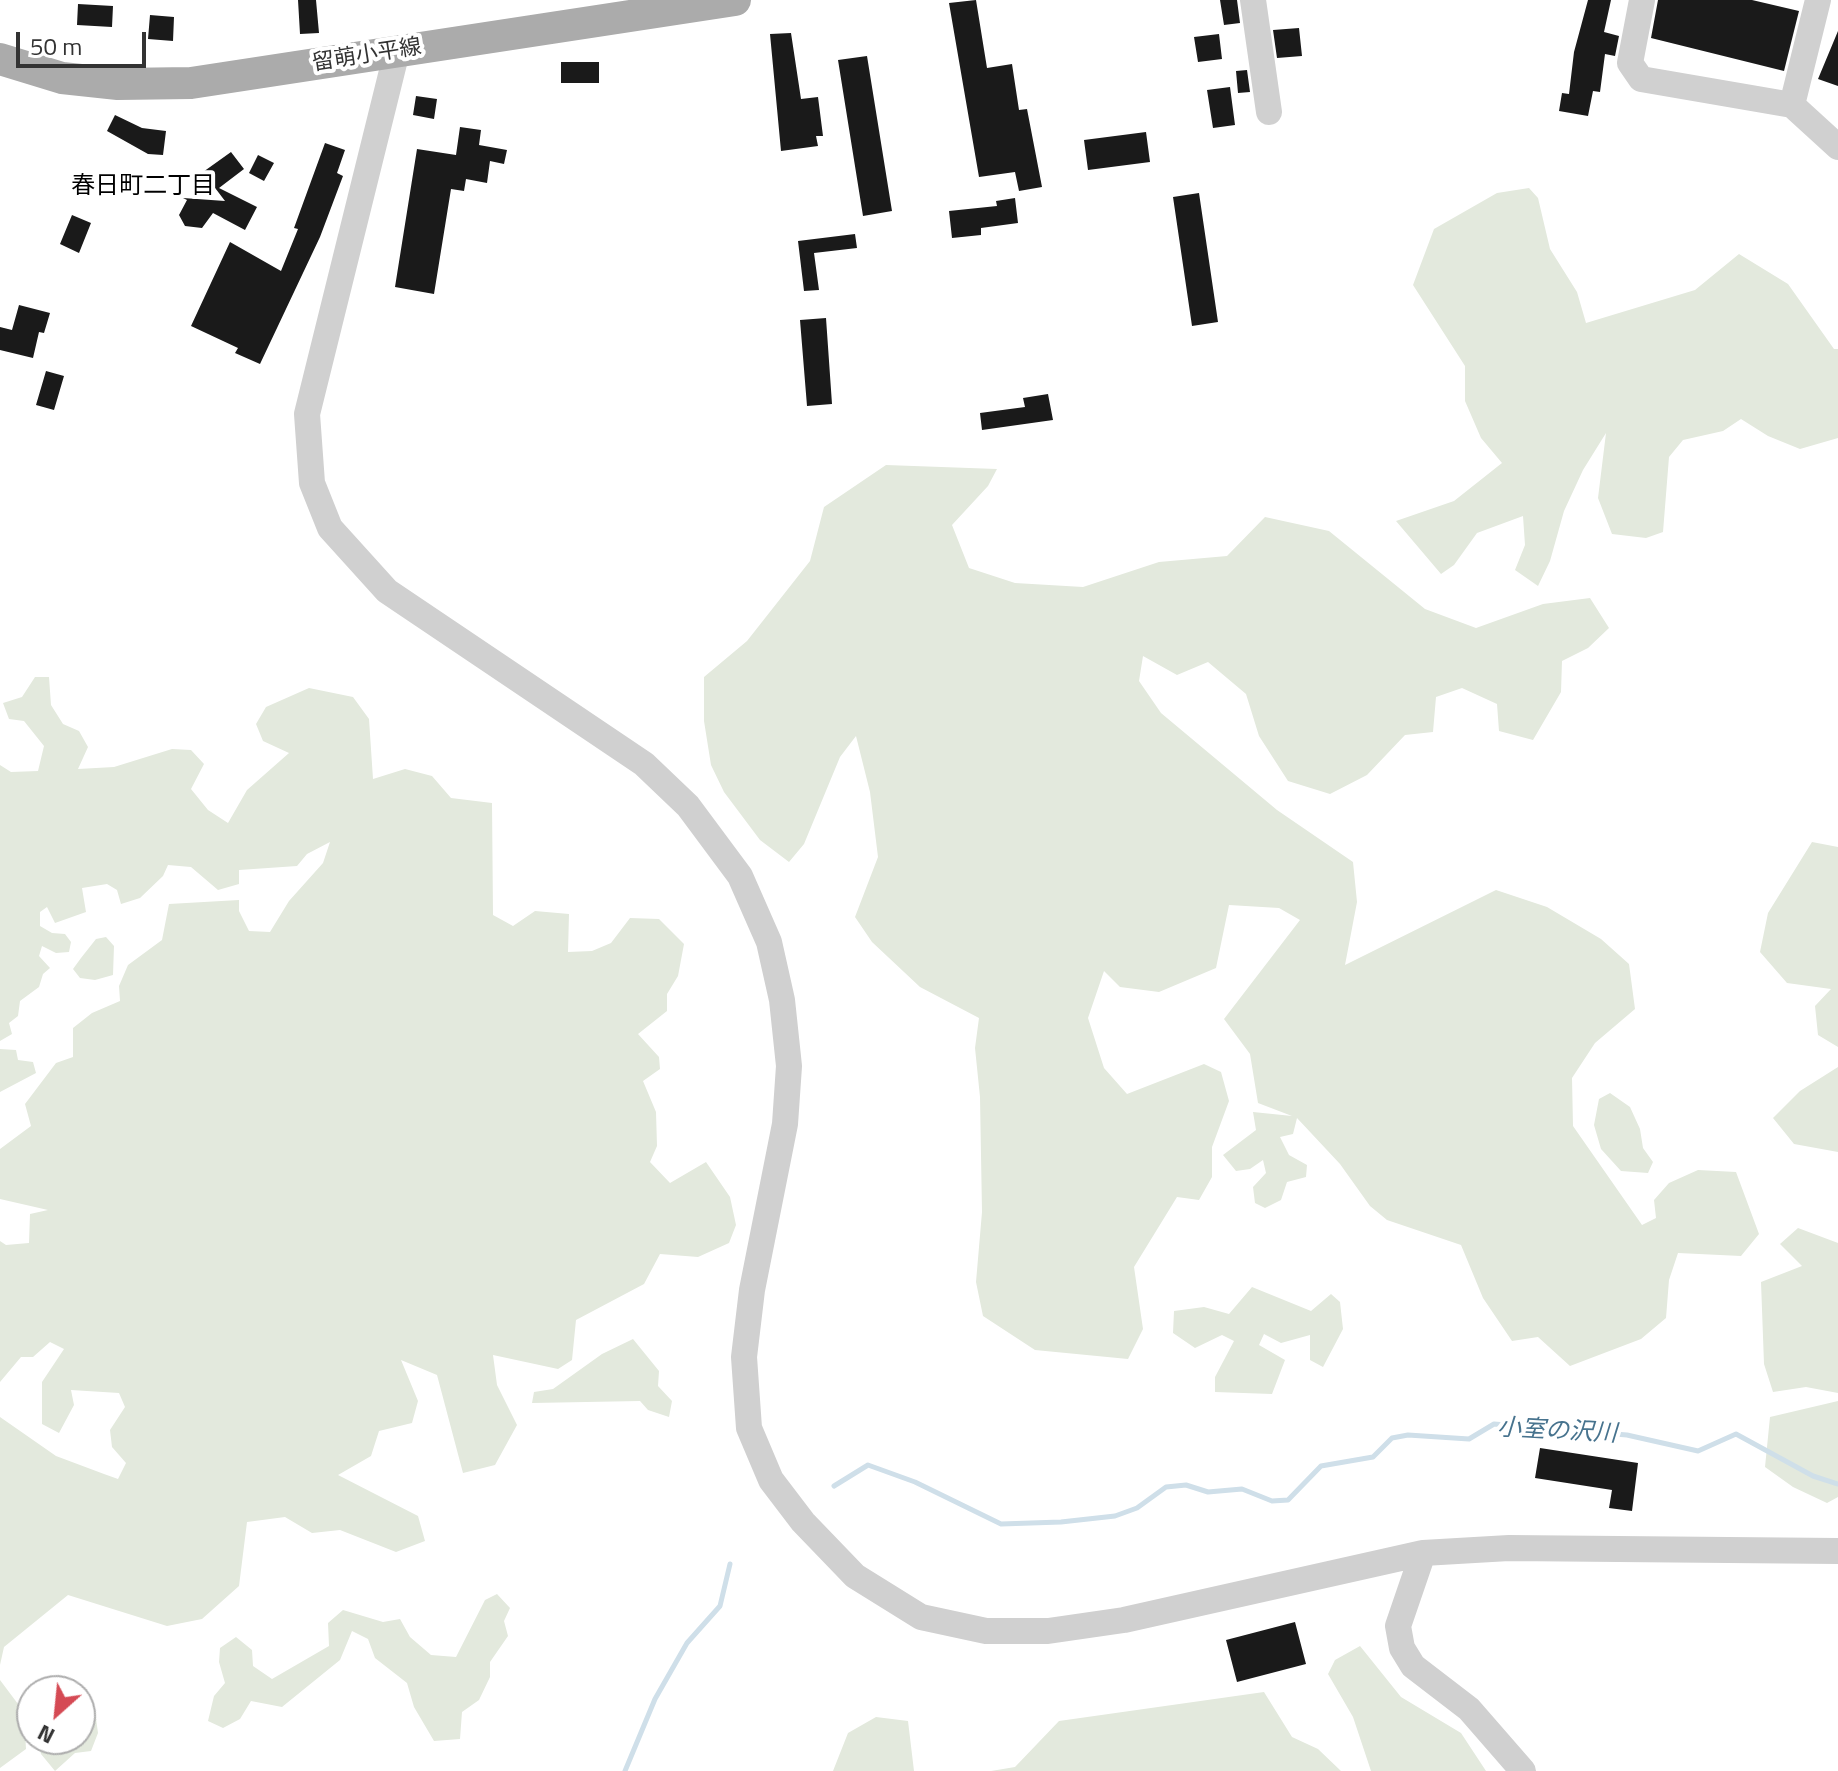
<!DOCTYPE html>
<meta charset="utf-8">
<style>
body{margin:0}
#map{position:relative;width:1838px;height:1771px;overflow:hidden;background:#fff;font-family:"Titillium Web",sans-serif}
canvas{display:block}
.north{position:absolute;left:16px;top:1675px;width:80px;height:80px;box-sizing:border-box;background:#fff;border:2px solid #adadad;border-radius:50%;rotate:207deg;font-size:22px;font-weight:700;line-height:32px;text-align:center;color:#333}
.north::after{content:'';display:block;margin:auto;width:28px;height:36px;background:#d54a54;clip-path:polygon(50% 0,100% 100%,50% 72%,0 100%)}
.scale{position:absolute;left:16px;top:32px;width:130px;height:36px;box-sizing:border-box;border:4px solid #333;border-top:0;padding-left:10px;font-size:24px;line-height:28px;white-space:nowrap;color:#333;-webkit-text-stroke:6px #fff;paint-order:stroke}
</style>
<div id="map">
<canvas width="1838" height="1771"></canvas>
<div class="north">N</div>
<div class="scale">50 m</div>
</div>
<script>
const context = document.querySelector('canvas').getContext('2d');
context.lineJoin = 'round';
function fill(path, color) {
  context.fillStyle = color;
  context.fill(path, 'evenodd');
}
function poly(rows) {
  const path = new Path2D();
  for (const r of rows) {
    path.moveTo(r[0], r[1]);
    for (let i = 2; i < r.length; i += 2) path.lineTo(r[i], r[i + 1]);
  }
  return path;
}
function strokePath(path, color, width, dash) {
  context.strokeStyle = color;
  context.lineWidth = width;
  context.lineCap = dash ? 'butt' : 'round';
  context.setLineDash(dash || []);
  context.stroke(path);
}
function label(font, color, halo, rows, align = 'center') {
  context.font = font + ' "Titillium Web","Noto Sans JP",sans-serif';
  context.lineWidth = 8;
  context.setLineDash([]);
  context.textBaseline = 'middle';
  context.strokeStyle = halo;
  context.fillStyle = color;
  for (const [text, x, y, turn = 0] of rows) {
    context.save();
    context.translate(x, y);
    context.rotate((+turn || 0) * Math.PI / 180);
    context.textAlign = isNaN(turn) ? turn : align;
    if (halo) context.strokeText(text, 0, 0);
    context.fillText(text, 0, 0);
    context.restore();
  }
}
fill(poly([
 [1529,188,1538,198,1550,249,1577,292,1586,323,1695,290,1739,254,1788,284,1834,349,1838,349,1838,438,1800,449,1768,436,1741,419,1723,431,1683,440,1669,457,1663,532,1646,538,1612,534,1598,498,1606,433,1583,470,1564,511,1550,561,1538,586,1515,570,1525,545,1523,516,1477,533,1454,565,1441,574,1396,521,1454,501,1502,463,1481,438,1465,401,1465,366,1413,285,1434,229,1497,193],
 [886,465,997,469,988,486,952,525,969,568,1015,583,1083,587,1159,562,1227,556,1265,517,1329,531,1425,609,1476,628,1543,604,1590,598,1609,628,1588,648,1562,661,1561,692,1533,740,1499,731,1497,704,1462,688,1436,697,1433,732,1405,735,1367,775,1330,794,1288,781,1259,736,1246,694,1208,662,1177,675,1143,656,1139,681,1161,713,1277,810,1353,862,1357,902,1345,965,1496,890,1547,907,1601,939,1629,964,1635,1009,1595,1043,1572,1078,1573,1126,1642,1225,1656,1218,1654,1200,1669,1183,1698,1170,1736,1172,1759,1234,1741,1256,1678,1253,1669,1280,1666,1318,1641,1339,1570,1366,1538,1337,1512,1341,1483,1298,1461,1245,1387,1220,1370,1206,1340,1164,1297,1118,1293,1134,1280,1137,1289,1155,1307,1165,1306,1177,1287,1182,1281,1200,1265,1208,1255,1203,1253,1187,1266,1173,1263,1160,1250,1169,1236,1171,1223,1155,1256,1130,1253,1112,1292,1116,1258,1103,1250,1054,1224,1019,1300,920,1279,908,1229,905,1216,968,1159,992,1120,987,1104,971,1088,1018,1104,1068,1127,1094,1204,1064,1221,1072,1229,1101,1212,1147,1212,1177,1199,1200,1177,1197,1134,1267,1143,1329,1128,1359,1035,1350,983,1316,976,1282,982,1212,980,1097,975,1048,979,1018,920,987,872,942,855,917,878,857,870,792,856,736,840,757,804,844,789,862,760,840,724,792,711,765,704,721,704,677,747,641,810,561,824,507],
 [35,677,49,677,51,705,63,724,79,731,88,747,78,769,114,767,172,749,191,750,204,764,191,789,208,810,228,823,247,790,289,753,263,741,256,724,266,707,309,688,353,697,369,719,373,779,405,769,432,776,451,798,492,803,493,915,513,926,535,911,569,914,568,952,592,951,611,943,630,918,659,919,684,944,678,976,667,994,667,1011,638,1034,659,1057,660,1069,643,1081,656,1112,657,1146,650,1162,670,1183,706,1162,730,1197,736,1225,729,1243,698,1257,660,1254,644,1284,576,1320,572,1360,558,1369,493,1355,497,1385,517,1425,495,1465,463,1473,437,1375,401,1360,418,1401,412,1423,379,1431,371,1456,338,1475,418,1516,425,1541,396,1552,340,1530,312,1533,285,1517,247,1522,239,1586,202,1619,167,1626,68,1595,4,1647,0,1665,0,1417,56,1456,104,1474,118,1479,126,1463,112,1447,110,1430,125,1407,119,1393,71,1390,74,1405,59,1433,42,1424,42,1382,64,1349,50,1342,33,1357,21,1357,0,1382,0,1241,6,1245,29,1243,30,1214,48,1210,0,1199,0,1149,31,1126,25,1104,56,1063,73,1057,73,1028,92,1013,120,1001,119,986,128,965,162,940,169,904,239,900,239,911,249,931,270,932,289,901,323,863,330,842,307,854,297,866,239,870,239,884,218,890,191,867,168,865,163,876,140,898,121,904,117,890,107,884,82,888,86,912,55,923,47,907,40,912,40,926,52,933,65,934,71,942,69,952,56,953,42,946,39,956,50,968,43,974,39,987,20,1001,18,1016,9,1023,12,1034,0,1041,0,765,11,772,38,771,44,746,24,721,9,719,3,703,22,697],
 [1812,842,1838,847,1838,1047,1818,1035,1815,1006,1831,989,1787,983,1760,952,1768,913],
 [106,937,114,946,113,975,95,980,80,978,73,969,81,958,96,939],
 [0,1049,16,1050,18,1060,33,1062,36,1073,0,1092],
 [1838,1067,1838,1152,1794,1144,1773,1118,1800,1091],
 [1610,1093,1630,1107,1640,1129,1643,1148,1653,1162,1648,1173,1621,1171,1601,1149,1594,1125,1599,1099],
 [1798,1228,1838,1243,1838,1393,1806,1387,1773,1392,1764,1364,1761,1282,1802,1266,1780,1244],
 [1252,1287,1311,1311,1331,1294,1340,1302,1343,1329,1323,1367,1310,1360,1310,1335,1281,1343,1264,1334,1259,1345,1285,1360,1272,1394,1215,1392,1215,1377,1234,1341,1222,1335,1195,1348,1173,1333,1174,1311,1204,1307,1229,1314],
 [633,1339,659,1371,658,1386,672,1401,669,1417,648,1410,640,1401,532,1403,534,1392,553,1389,602,1354],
 [1838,1401,1838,1497,1827,1503,1793,1487,1765,1467,1770,1417],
 [497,1594,510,1608,504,1621,508,1636,490,1662,490,1677,479,1700,462,1712,460,1739,434,1741,414,1707,407,1683,375,1658,368,1639,352,1631,340,1660,282,1707,251,1701,240,1719,223,1728,208,1721,214,1696,225,1683,219,1662,220,1648,236,1637,252,1650,253,1666,272,1679,329,1646,328,1623,343,1610,383,1622,400,1619,410,1637,431,1655,456,1657,485,1600],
 [1360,1646,1401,1697,1461,1733,1486,1771,1371,1771,1353,1717,1328,1674,1335,1660],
 [0,1680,24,1712,26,1749,0,1768],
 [1264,1692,1292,1737,1318,1749,1341,1771,991,1771,1015,1767,1059,1721],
 [80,1693,95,1711,98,1733,91,1751,75,1753,55,1771,41,1754,38,1741,80,1739],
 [876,1717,908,1721,914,1771,833,1771,848,1733]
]), '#e3e9dd');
strokePath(poly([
 [834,1486,868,1465,915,1482,1001,1524,1061,1522,1115,1516,1137,1508,1166,1487,1186,1485,1208,1492,1242,1489,1272,1501,1288,1500,1321,1466,1373,1457,1392,1438,1408,1435,1469,1439,1494,1424,1627,1435,1698,1451,1736,1434,1813,1476,1838,1484],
 [625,1771,655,1699,687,1643,720,1606,730,1564]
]), '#cfdfe9', 5);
fill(poly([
 [298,0,316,0,319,33,300,34],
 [976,0,987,68,1012,64,1019,110,1027,109,1042,187,1019,191,1015,172,979,177,949,3],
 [1220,0,1237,0,1240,23,1224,25],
 [1588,0,1611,0,1604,32,1619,36,1615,56,1605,54,1600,92,1593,91,1588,116,1559,111,1562,93,1569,94,1574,52],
 [1658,0,1752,0,1799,11,1784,71,1651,38],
 [78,4,113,6,112,27,77,25],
 [150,15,174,17,173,41,148,39],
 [1299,28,1302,56,1277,58,1273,30],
 [1838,31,1838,86,1818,79],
 [791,33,801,99,818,97,823,136,816,136,818,146,781,151,770,34],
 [1219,34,1222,59,1198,62,1194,37],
 [867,56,892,211,863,216,838,60],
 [561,62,599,62,599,83,561,83],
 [1247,70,1250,92,1238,93,1236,71],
 [1230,87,1235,125,1213,128,1207,90],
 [416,96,437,99,434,119,413,115],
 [115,115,142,128,166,131,163,155,148,154,107,131],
 [460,127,481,130,479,145,507,150,504,164,490,161,487,183,466,179,464,191,451,189,434,294,395,287,417,149,456,155],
 [1146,132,1150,162,1088,170,1084,140],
 [325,143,345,150,337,173,343,176,320,237,260,364,235,353,238,348,191,326,230,242,281,271,298,229,294,228],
 [231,152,244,169,219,188,257,207,245,230,213,213,202,228,185,226,179,215,187,200,183,198,225,201,203,172],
 [258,155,274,163,264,181,249,173],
 [1199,193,1218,322,1192,326,1173,197],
 [1015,198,1018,223,981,228,981,235,952,238,949,211,997,206,996,201],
 [72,215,91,223,79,253,60,244],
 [855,234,857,248,814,253,819,290,804,291,798,241],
 [19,305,50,313,44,333,39,332,33,358,0,350,0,327,12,330],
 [826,318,832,404,807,406,800,320],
 [46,371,64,376,54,410,36,405],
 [1048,394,1053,420,982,430,980,413,1025,407,1023,398],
 [1540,1448,1638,1463,1632,1511,1609,1508,1612,1490,1535,1478],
 [1295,1622,1306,1664,1237,1682,1226,1640]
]), '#1a1a1a');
strokePath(poly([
 [1253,0,1269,112],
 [1642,0,1630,63,1641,79,1792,105,1838,147],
 [397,51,307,414,312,483,330,528,387,591,644,764,688,806,740,876,769,942,782,1000,789,1066,785,1124,752,1290,744,1357,749,1428,771,1480,803,1522,855,1576,921,1617,986,1631,1048,1631,1124,1620,1423,1553,1509,1548,1838,1551],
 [1792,105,1818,0],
 [1423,1553,1398,1626,1402,1648,1413,1666,1469,1709,1523,1771]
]), '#d0d0d0', 26);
strokePath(poly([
 [0,59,62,78,118,84,191,83,735,0]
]), '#ababab', 32);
label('22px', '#333', '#fff', [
 ["留萌小平線",367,56,-9]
]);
label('24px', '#000', '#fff', [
 ["春日町二丁目",143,187]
]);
label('italic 24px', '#47738e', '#fff', [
 ["小室の沢川",1557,1432,3]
]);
</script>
